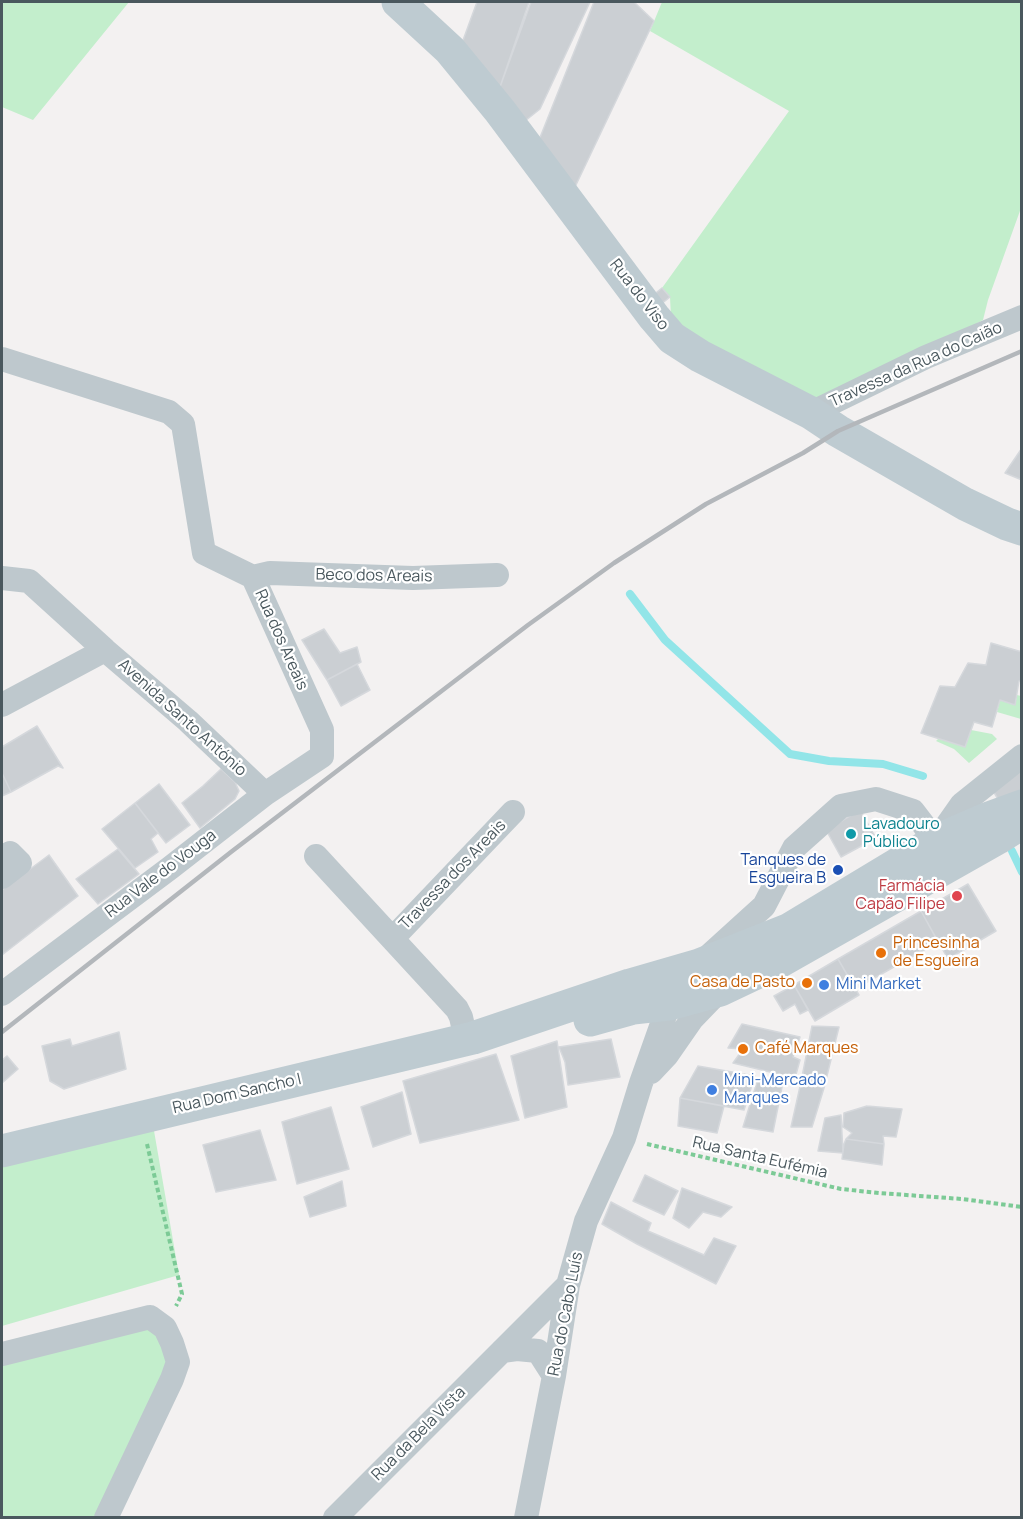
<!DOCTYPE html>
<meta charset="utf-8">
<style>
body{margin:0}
#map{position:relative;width:1023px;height:1519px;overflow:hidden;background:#f3f1f1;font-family:Manrope,sans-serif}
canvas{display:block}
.frame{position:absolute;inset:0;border:3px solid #4a585e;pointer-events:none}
</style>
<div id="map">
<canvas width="1023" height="1519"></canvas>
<div class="frame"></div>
</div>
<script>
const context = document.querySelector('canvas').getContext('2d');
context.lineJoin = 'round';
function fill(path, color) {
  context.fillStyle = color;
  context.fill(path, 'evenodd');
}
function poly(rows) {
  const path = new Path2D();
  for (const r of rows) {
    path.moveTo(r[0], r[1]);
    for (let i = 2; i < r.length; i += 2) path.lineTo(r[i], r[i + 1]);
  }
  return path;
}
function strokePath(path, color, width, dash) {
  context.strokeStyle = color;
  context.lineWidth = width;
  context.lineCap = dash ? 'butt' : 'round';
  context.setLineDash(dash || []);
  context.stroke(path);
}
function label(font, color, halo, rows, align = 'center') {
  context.font = font + ' Manrope,sans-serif';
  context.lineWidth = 4.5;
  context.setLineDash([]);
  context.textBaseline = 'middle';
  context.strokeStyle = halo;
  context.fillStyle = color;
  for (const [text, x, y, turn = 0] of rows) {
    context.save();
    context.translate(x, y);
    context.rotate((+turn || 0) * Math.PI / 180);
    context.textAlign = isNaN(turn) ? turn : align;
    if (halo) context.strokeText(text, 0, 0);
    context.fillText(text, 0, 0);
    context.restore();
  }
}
fill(poly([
 [2,2,129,2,33,120,2,107],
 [662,2,1021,2,1021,208,988,300,983,320,811,413,672,338,670,297,662,288,789,111,650,31],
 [1017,695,1021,696,1021,719,997,712,1000,700,1015,705],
 [971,730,992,734,997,739,969,763,954,749,936,741,939,738,965,747],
 [153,1125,179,1275,2,1326,2,1164],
 [149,1329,166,1344,171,1364,98,1517,2,1517,2,1362]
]), '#c3eecc');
strokePath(poly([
 [630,594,665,640,790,754,829,761,883,764,923,776],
 [1012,851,1022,872]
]), '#92e5e8', 8);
const building = poly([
 [477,2,529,2,500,87,462,43,477,2],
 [531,2,590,2,540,109,525,121,500,87,531,2],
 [594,2,634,2,654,21,575,187,539,140,594,2],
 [662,288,670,297,660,305,652,296,662,288],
 [1022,448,1022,480,1005,473,1022,448],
 [324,629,340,653,357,647,361,662,327,680,302,640,324,629],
 [991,643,1022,652,1022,681,1019,681,1015,705,1000,700,992,727,974,722,965,747,921,733,940,686,955,687,968,663,986,665,991,643],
 [357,664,370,690,341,706,327,680,357,664],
 [37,726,63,768,58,766,11,792,2,773,2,747,37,726],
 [1022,768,1022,790,999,801,992,789,1022,768],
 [221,769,235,782,239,791,235,799,200,828,182,803,203,786,221,769],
 [2,773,11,792,2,796,2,773],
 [159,784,190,825,166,843,135,803,159,784],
 [135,803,158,833,151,839,158,852,135,868,102,829,135,803],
 [860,810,876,838,841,857,826,830,860,810],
 [118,849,139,874,98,904,76,879,118,849],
 [49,855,78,896,2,955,2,890,49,855],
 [968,884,996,931,948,959,921,911,968,884],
 [921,911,938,942,855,989,838,959,921,911],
 [838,959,859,995,815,1021,794,985,838,959],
 [794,985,808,1010,800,1014,795,1004,783,1011,774,996,794,985],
 [742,1024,800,1037,793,1057,800,1060,795,1078,733,1063,743,1049,728,1048,742,1024],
 [812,1026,839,1027,824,1088,801,1082,812,1026],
 [119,1032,126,1069,64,1089,50,1081,42,1046,70,1039,72,1046,119,1032],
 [611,1039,620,1077,568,1085,565,1062,559,1047,611,1039],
 [557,1041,567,1107,525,1118,511,1056,557,1041],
 [496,1054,519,1120,420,1143,403,1081,496,1054],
 [7,1056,18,1069,2,1083,2,1060,7,1056],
 [698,1066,755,1076,744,1110,680,1098,698,1066],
 [757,1082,782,1087,773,1132,743,1127,757,1082],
 [801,1082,824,1088,812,1127,791,1127,801,1082],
 [402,1092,411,1134,373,1147,361,1107,402,1092],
 [680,1098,724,1106,717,1133,678,1126,680,1098],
 [867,1106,902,1109,896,1137,883,1136,884,1144,846,1139,852,1133,843,1127,844,1113,867,1106],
 [331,1107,349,1169,297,1184,282,1122,331,1107],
 [841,1115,843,1153,818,1151,825,1118,841,1115],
 [260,1130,276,1180,216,1192,203,1145,260,1130],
 [846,1139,884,1144,882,1165,842,1159,844,1144,846,1139],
 [645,1175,678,1191,664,1215,633,1201,645,1175],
 [342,1181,346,1206,310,1217,304,1197,342,1181],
 [682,1188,732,1207,721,1217,703,1212,689,1228,673,1218,682,1188],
 [611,1202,651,1223,648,1231,704,1255,714,1238,736,1246,716,1284,637,1244,602,1224,611,1202]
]);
fill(building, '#cbcfd3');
strokePath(building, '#d5d8dc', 1.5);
strokePath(poly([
 [147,1144,182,1294,176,1306],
 [647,1144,841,1189,879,1193,962,1199,1022,1207]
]), '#7cca96', 4, [4.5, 3]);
strokePath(poly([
 [2,359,169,412,183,424,204,553,253,577,322,730,322,756,265,794,170,868,2,994],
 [811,413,926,357,1022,317],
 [253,577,270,573,413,578,497,575],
 [2,578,29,581,105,650,188,721,265,794],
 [2,705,105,650],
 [316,856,457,1009,461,1017,466,1040],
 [2,877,20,863,10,853],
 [393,938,513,812],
 [710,955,764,906,794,848,841,806,876,799,913,811,936,841,962,804,1022,756],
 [651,1072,667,1055,692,1019,719,991],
 [502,1351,517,1349,538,1351,554,1376],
 [2,1354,150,1317,165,1328,172,1343,178,1362,172,1379,106,1518],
 [335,1518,568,1285],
 [526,1518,554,1376,568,1285,586,1221,624,1138,641,1083,669,1004]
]), '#bec8cd', 24);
strokePath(poly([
 [398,2,450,50,500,111,654,317,672,338,700,356,811,413,838,431,965,504,1007,524,1022,529],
 [590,1020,633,1008,669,1004,720,990,779,962,998,838,1022,823],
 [2,1151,473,1038,630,985,699,965,790,929,936,841,989,818,1022,806]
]), '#becbd1', 33);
strokePath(poly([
 [2,1032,231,852,528,625,614,563,706,504,803,453,838,431,1022,351]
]), '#b3b7bb', 4.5);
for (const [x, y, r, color] of [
 [851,834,6,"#0f9aa8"],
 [838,870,6,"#1a4fb4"],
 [957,896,6,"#e0444e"],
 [881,953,6,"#e8710a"],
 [807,983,6,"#e8710a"],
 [824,985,6,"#3f7fe0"],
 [743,1049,6,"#e8710a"],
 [712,1090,6,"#3f7fe0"]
]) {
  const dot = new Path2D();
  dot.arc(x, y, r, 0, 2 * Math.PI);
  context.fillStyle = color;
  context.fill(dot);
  strokePath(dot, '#fff', 2);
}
label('16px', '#4a585e', '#fff', [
 ["Rua do Viso",639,295,52],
 ["Travessa da Rua do Caião",916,365,-24],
 ["Beco dos Areais",374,576,1],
 ["Rua dos Areais",281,640,66],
 ["Avenida Santo António",182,718,42],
 ["Rua Vale do Vouga",161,874,-37],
 ["Travessa dos Areais",453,875,-46],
 ["Rua Dom Sancho I",237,1094,-13],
 ["Rua Santa Eufémia",760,1158,13],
 ["Rua do Cabo Luís",566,1314,-79],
 ["Rua da Bela Vista",419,1434,-45]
]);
label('16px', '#0d838f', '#fff', [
 ["Lavadouro",863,825],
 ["Público",863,843]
], 'left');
label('16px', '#164399', '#fff', [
 ["Tanques de",826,861],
 ["Esgueira B",826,879]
], 'right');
label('16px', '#be3a42', '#fff', [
 ["Farmácia",945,887],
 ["Capão Filipe",945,905]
], 'right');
label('16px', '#c56008', '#fff', [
 ["Princesinha",893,944],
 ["de Esgueira",893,962],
 ["Casa de Pasto",795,983,"right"],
 ["Café Marques",755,1049]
], 'left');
label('16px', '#366cbe', '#fff', [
 ["Mini Market",836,985],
 ["Mini-Mercado",724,1081],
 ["Marques",724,1099]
], 'left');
</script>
